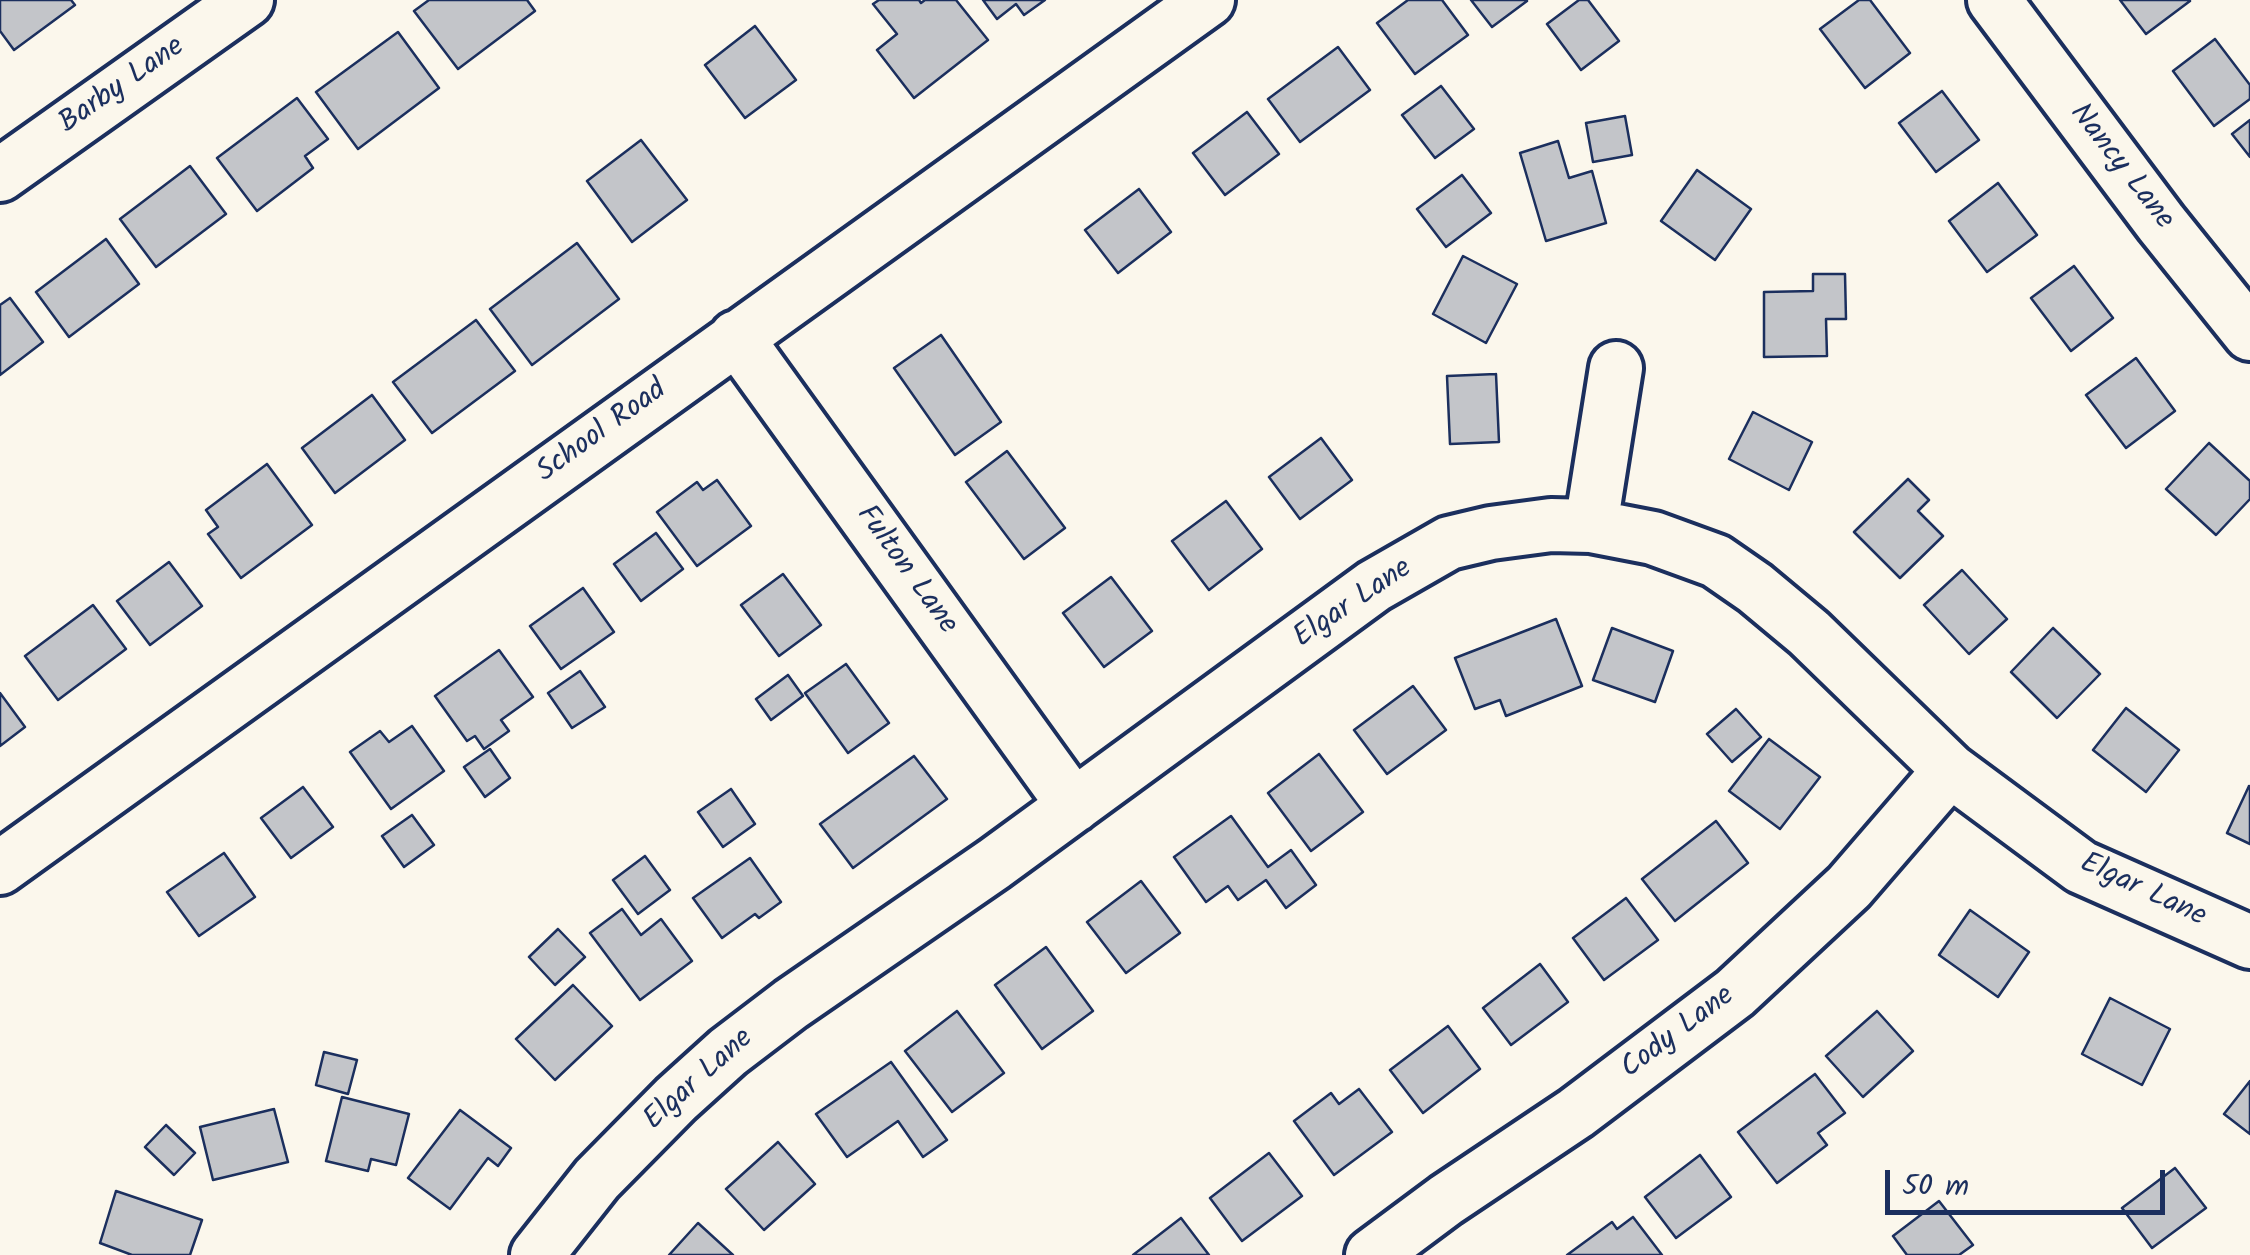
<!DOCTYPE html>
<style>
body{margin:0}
#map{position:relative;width:2250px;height:1255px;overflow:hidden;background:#fbf7ec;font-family:Kalam,sans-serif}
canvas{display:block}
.scale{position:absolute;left:1885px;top:1170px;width:280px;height:45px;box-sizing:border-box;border:5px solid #1b2f5e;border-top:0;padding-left:12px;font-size:30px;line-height:35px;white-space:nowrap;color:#1b2f5e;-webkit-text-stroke:8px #fbf7ec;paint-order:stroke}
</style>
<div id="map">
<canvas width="2250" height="1255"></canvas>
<div class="scale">50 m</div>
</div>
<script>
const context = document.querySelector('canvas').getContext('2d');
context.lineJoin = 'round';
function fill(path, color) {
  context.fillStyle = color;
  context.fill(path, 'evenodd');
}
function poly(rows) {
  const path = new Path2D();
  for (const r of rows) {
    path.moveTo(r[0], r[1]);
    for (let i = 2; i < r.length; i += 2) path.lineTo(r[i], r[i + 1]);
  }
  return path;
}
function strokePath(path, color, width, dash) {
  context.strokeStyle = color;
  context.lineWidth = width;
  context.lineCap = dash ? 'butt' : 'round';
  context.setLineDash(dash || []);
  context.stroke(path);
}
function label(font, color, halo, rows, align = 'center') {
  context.font = font + ' Kalam,sans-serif';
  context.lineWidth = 9;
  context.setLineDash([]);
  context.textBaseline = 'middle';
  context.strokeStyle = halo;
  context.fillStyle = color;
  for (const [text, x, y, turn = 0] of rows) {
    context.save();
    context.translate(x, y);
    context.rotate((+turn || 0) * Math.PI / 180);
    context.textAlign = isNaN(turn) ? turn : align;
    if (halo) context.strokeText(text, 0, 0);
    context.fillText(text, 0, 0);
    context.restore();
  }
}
const building = poly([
 [0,0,71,0,75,5,14,50,0,31,0,0],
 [429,0,527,0,535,11,458,69,414,11,429,0],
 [879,0,919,0,921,3,925,0,956,0,988,40,914,98,877,50,897,34,873,4,879,0],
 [983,0,1045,0,1024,15,1016,4,997,19,983,0],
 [1408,0,1442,0,1468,35,1415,74,1377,23,1408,0],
 [1471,0,1526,0,1527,1,1492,27,1471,0],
 [1579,0,1588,0,1619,41,1581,70,1547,24,1579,0],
 [1859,0,1870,0,1910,53,1865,88,1820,29,1859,0],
 [2120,0,2189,0,2190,1,2146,34,2120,0],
 [755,26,796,80,745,118,705,65,755,26],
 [398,32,439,88,358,149,316,92,398,32],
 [2215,39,2250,85,2250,99,2214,126,2173,71,2215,39],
 [1338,47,1370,90,1300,142,1268,99,1338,47],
 [1441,86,1474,129,1435,158,1402,115,1441,86],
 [1942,91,1979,140,1936,172,1899,123,1942,91],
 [297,98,328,139,305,156,313,168,257,211,217,158,297,98],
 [1247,112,1279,154,1225,195,1193,153,1247,112],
 [1625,116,1632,155,1593,162,1586,123,1625,116],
 [2250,120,2250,157,2232,134,2250,120],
 [641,140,687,200,632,242,587,181,641,140],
 [1558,141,1569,178,1592,171,1606,223,1546,241,1520,153,1558,141],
 [190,166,226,214,156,267,120,219,190,166],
 [1697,170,1751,209,1715,260,1661,221,1697,170],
 [1462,175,1491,213,1446,247,1417,209,1462,175],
 [1998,183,2037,235,1987,272,1949,221,1998,183],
 [1139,189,1171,232,1118,273,1085,230,1139,189],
 [106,239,139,284,69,337,36,292,106,239],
 [577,243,619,299,532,365,490,309,577,243],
 [1463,256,1517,284,1486,343,1433,314,1463,256],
 [2074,266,2113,318,2071,351,2031,298,2074,266],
 [1813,274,1845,274,1846,319,1826,319,1827,356,1764,357,1764,292,1813,291,1813,274],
 [10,298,43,342,0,375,0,305,10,298],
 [476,320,515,371,432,433,393,382,476,320],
 [941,335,1001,422,955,455,894,368,941,335],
 [2136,358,2175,411,2126,448,2086,395,2136,358],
 [1496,374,1499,442,1450,444,1447,376,1496,374],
 [372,395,405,440,335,493,302,448,372,395],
 [1753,412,1812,442,1789,490,1729,459,1753,412],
 [1321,438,1352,480,1300,519,1269,477,1321,438],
 [2209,443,2250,481,2250,499,2216,535,2166,489,2209,443],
 [1007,451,1065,528,1024,559,966,482,1007,451],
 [267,464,312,525,241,578,208,534,218,527,206,510,267,464],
 [1908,479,1929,500,1918,511,1943,536,1900,578,1854,532,1908,479],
 [717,480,751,526,697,566,657,512,697,482,703,490,717,480],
 [1226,501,1262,549,1209,590,1172,541,1226,501],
 [656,533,683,569,641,601,614,564,656,533],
 [169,562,202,606,150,645,117,601,169,562],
 [1962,570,2007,619,1969,654,1924,605,1962,570],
 [783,574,821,625,779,656,741,605,783,574],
 [1111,577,1152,631,1104,667,1063,613,1111,577],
 [583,588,614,632,561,669,530,626,583,588],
 [93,605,126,649,58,700,25,656,93,605],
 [1556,619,1582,686,1506,716,1500,700,1475,709,1455,658,1556,619],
 [1612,628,1673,651,1655,702,1593,680,1612,628],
 [2053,628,2100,674,2057,718,2011,672,2053,628],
 [499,650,533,697,501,720,509,731,484,749,475,736,467,741,435,696,499,650],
 [846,664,889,723,848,753,805,693,846,664],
 [580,671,605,707,572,728,548,693,580,671],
 [788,675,803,696,771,720,756,699,788,675],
 [1413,686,1446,730,1387,774,1354,730,1413,686],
 [0,693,25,727,0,746,0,693],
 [2126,708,2179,750,2146,792,2093,750,2126,708],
 [1736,709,1761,737,1732,762,1707,734,1736,709],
 [412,726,444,771,391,809,350,752,380,731,389,742,412,726],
 [1769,739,1820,777,1780,829,1729,791,1769,739],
 [490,749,510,778,485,797,464,767,490,749],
 [1319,754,1363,812,1311,851,1268,793,1319,754],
 [914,756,947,799,853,868,820,824,914,756],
 [2249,786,2250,787,2250,844,2227,833,2249,786],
 [303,787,333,827,291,858,261,818,303,787],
 [731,789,755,824,723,847,698,812,731,789],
 [412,815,434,845,404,867,382,836,412,815],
 [1231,816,1268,867,1291,850,1316,885,1286,908,1266,880,1238,900,1228,886,1206,902,1174,857,1231,816],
 [1716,821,1748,863,1675,921,1642,879,1716,821],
 [224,853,255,897,199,936,167,892,224,853],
 [645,856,670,890,638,914,613,880,645,856],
 [750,858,781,902,759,918,755,914,722,938,693,898,750,858],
 [1141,881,1180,933,1126,973,1087,922,1141,881],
 [1626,898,1658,940,1604,980,1573,938,1626,898],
 [622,909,641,935,661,919,692,961,640,1000,590,933,622,909],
 [1970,910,2029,952,1998,997,1939,955,1970,910],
 [558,929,585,957,555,985,529,957,558,929],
 [1046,947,1093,1011,1042,1049,995,985,1046,947],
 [1540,964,1568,1002,1511,1045,1483,1008,1540,964],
 [573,985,612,1026,555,1080,516,1039,573,985],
 [2110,998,2170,1029,2142,1085,2082,1054,2110,998],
 [957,1011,1004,1073,952,1112,905,1051,957,1011],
 [1877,1011,1913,1051,1863,1097,1826,1056,1877,1011],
 [1448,1026,1480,1069,1423,1113,1390,1070,1448,1026],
 [324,1052,357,1060,348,1094,316,1085,324,1052],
 [891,1062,947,1140,923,1157,898,1121,847,1157,816,1114,891,1062],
 [1815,1074,1845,1113,1818,1133,1827,1145,1777,1183,1738,1132,1815,1074],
 [2250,1081,2250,1134,2224,1114,2250,1081],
 [1359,1089,1392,1132,1334,1175,1294,1121,1331,1093,1339,1104,1359,1089],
 [342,1097,409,1114,396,1165,371,1159,368,1171,326,1161,342,1097],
 [274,1109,288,1162,213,1180,200,1127,274,1109],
 [460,1110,511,1148,498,1166,488,1158,450,1209,408,1178,460,1110],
 [166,1125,195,1153,174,1175,145,1147,166,1125],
 [778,1142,815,1184,764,1230,726,1189,778,1142],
 [1269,1153,1302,1196,1242,1241,1210,1198,1269,1153],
 [1700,1155,1731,1197,1676,1238,1645,1197,1700,1155],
 [2175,1168,2206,1208,2152,1248,2122,1208,2175,1168],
 [116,1191,202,1220,190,1255,132,1255,100,1243,116,1191],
 [1939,1201,1973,1245,1959,1255,1907,1255,1893,1236,1939,1201],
 [1633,1217,1662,1255,1567,1255,1612,1222,1617,1229,1633,1217],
 [1181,1218,1209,1255,1133,1255,1181,1218],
 [698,1223,733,1255,669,1255,698,1223]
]);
fill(building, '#c3c5c9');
strokePath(building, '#1b2f5e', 2.5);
const minor = poly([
 [1994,0,2161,223,2250,334],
 [0,175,247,0],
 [736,337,1074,806],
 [1591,526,1616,368],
 [0,868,1208,0],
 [537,1255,597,1179,676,1099,728,1052,791,1004,994,864,1374,586,1449,543,1491,533,1551,525,1591,526,1653,538,1716,561,1755,588,1809,633,1950,770,2081,867,2250,942],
 [1372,1255,1446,1200,1576,1113,1735,993,1849,887,1950,770]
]);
strokePath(minor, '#1b2f5e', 60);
strokePath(minor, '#fbf7ec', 52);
label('30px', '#1b2f5e', '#fbf7ec', [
 ["Barby Lane",123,87,-35],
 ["Nancy Lane",2120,168,52],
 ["School Road",603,433,-36],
 ["Fulton Lane",905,571,54],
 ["Elgar Lane",1354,605,-34],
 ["Elgar Lane",2142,892,25],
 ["Cody Lane",1679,1034,-37],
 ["Elgar Lane",700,1081,-42]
]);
</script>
